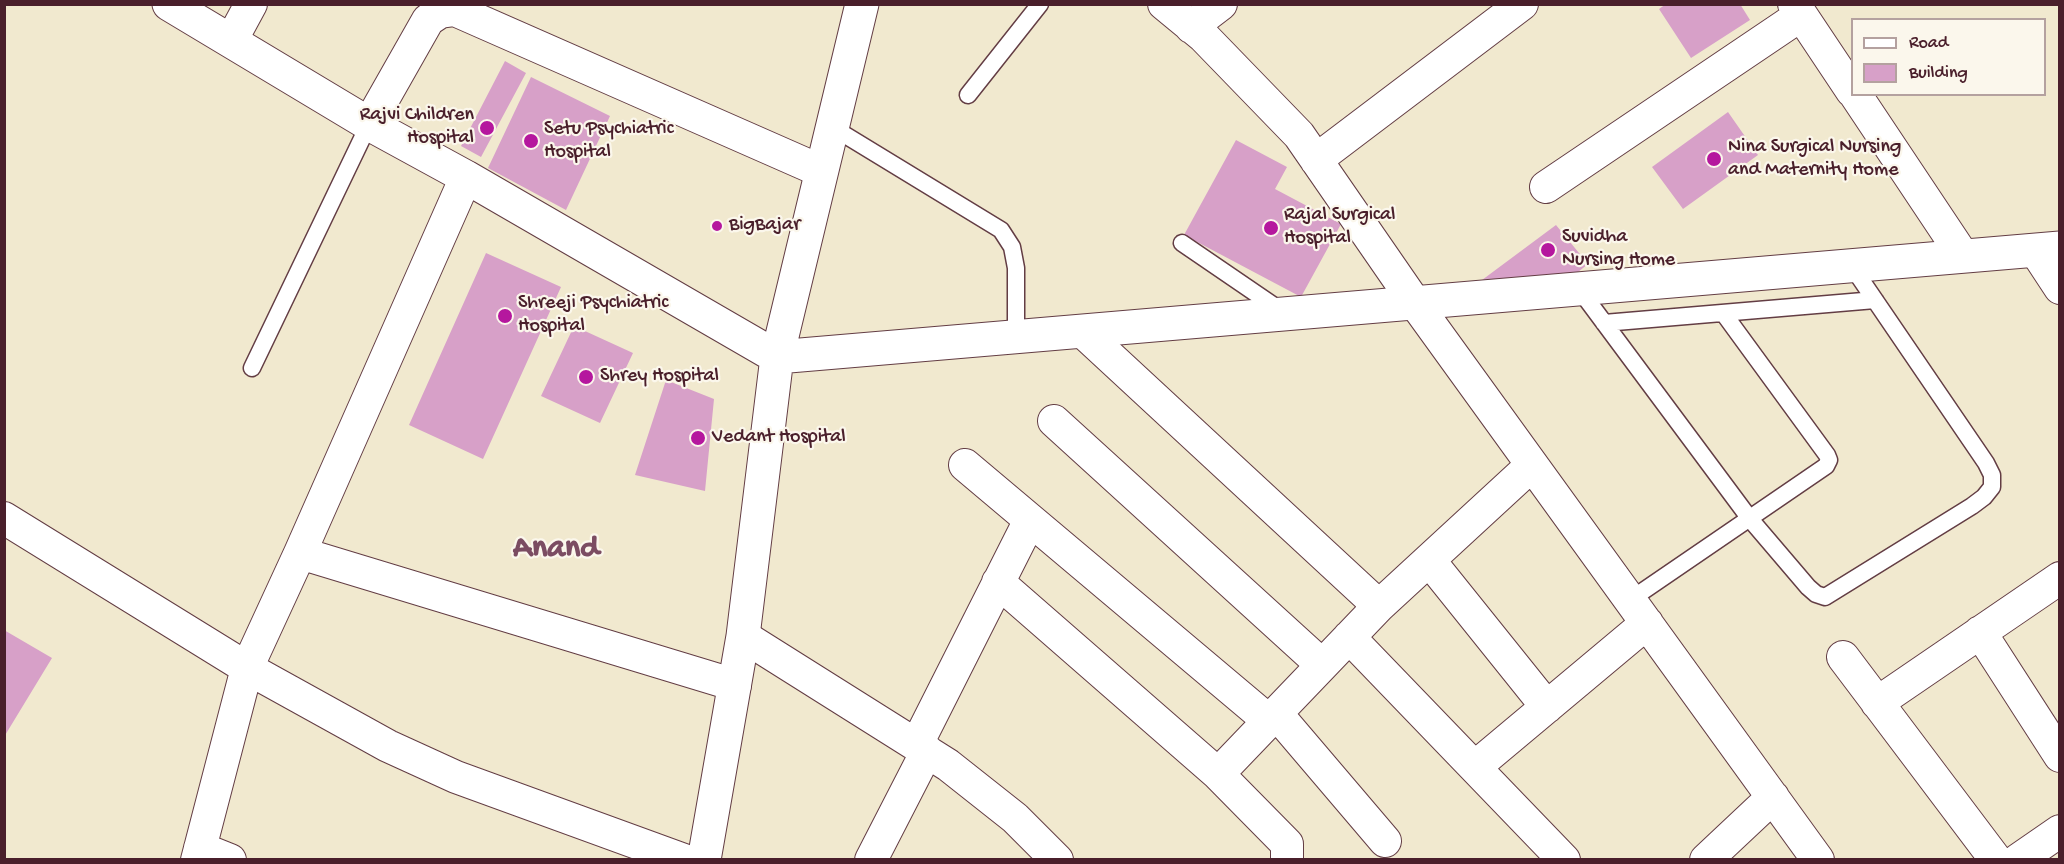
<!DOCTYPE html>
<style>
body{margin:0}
#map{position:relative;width:2064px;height:864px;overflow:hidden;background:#f1e9cf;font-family:"Gochi Hand",sans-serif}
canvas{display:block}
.frame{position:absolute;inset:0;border:6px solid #4a1f2b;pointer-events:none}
.legend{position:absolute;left:1851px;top:18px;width:195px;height:78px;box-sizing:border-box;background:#fbf7ec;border:2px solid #b4a19f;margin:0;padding:8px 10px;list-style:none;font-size:18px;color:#4a1f2b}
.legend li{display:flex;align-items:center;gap:12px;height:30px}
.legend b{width:30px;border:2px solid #b4a19f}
</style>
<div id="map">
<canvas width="2064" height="864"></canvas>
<div class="frame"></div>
<ul class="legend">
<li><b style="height:8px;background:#fff"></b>Road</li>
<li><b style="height:16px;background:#d7a0c8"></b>Building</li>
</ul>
</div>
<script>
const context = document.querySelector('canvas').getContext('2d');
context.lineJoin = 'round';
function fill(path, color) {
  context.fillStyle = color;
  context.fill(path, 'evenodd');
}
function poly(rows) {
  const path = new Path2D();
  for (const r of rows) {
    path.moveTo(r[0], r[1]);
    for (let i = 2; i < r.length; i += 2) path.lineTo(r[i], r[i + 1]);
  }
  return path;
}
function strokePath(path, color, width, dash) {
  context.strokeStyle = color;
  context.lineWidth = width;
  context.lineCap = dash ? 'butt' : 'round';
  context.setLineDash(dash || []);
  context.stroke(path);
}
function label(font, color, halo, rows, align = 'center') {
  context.font = font + ' "Gochi Hand",sans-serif';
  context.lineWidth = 4.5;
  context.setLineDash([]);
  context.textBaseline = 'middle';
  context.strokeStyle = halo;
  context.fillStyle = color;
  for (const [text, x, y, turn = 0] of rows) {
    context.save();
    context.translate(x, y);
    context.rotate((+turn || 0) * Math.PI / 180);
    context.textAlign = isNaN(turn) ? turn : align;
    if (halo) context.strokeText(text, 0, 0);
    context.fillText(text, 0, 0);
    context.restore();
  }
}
fill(poly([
 [1666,4,1740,4,1750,20,1691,58,1659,9],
 [505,61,526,73,481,157,461,146],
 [531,77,610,116,566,210,488,168],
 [1728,112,1758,155,1683,209,1652,167],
 [1236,140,1287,167,1275,189,1341,224,1301,297,1184,235],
 [1556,225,1588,264,1573,276,1482,280],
 [486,253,561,287,483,459,409,425],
 [574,326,633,353,600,423,541,396],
 [666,380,714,399,705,491,635,475],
 [4,630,52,658,4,737]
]), '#d7a0c8');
const lane = poly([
 [968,95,1040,4],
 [832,127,1001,230,1012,247,1016,268,1016,337],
 [1182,243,1283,312],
 [1579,289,1750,519,1808,587,1816,594,1825,597,1972,506,1984,497,1992,487,1992,475,1986,463,1851,265],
 [1604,323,1875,300],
 [252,368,369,124],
 [1630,600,1826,466,1829,460,1827,455,1724,314]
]);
const street = poly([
 [1164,4,1204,37,1299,135,1415,303,1818,860],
 [1794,4,1852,91],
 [1191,27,1221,4],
 [231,41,251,4],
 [1855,94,1963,256],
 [369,124,428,20,440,12,455,10,821,171],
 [1316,160,1522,4],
 [1546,187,1801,15],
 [2035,250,2060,288],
 [1082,331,1379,606],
 [1054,421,1322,665],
 [965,465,1269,721],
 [4,518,247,668,388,746,456,777,684,860],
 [300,553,735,685],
 [1429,560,1547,707],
 [998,582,1218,774,1287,844,1287,860],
 [1980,632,2060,756],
 [743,636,948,765,1015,818,1057,860],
 [1349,637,1564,860],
 [1843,657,1996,860],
 [1877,703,2060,578],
 [1276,713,1385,841],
 [917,744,1030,520],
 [1475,767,1647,623],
 [1218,774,1379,606,1532,465],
 [200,848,230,860],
 [197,860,247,668,300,553,466,177],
 [871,860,927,751],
 [1706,860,1773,797],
 [2018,860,2060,831]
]);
const secondary = poly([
 [169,4,369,124,466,177,777,357,2060,248],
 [704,860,743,636,777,357,862,4]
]);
strokePath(lane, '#633d44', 19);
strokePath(street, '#633d44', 34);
strokePath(secondary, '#633d44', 35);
strokePath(lane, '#fff', 16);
strokePath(street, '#fff', 32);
strokePath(secondary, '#fff', 33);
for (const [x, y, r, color] of [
 [487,128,8,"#b5179e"],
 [531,141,8,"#b5179e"],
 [1714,159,8,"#b5179e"],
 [717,226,6,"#b5179e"],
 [1271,228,8,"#b5179e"],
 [1548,250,8,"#b5179e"],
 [505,316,8,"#b5179e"],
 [586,377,8,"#b5179e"],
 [698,438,8,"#b5179e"]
]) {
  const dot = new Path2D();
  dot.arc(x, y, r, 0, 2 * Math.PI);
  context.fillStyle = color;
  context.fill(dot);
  strokePath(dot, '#fbf7ec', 2);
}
label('20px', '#4a1f2b', '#fbf7ec', [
 ["Rajvi Children",474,116,"right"],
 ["Hospital",474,139,"right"],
 ["Setu Psychiatric",544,130],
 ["Hospital",544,153],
 ["Nina Surgical Nursing",1728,148],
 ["and Maternity Home",1728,171],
 ["Rajal Surgical",1284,216],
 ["Hospital",1284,239],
 ["BigBajar",729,226],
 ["Suvidha",1562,238],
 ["Nursing Home",1562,261],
 ["Shreeji Psychiatric",518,304],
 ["Hospital",518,327],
 ["Shrey Hospital",600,377],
 ["Vedant Hospital",712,438]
], 'left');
label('bold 32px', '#7b4c62', '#fbf7ec', [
 ["Anand",556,550]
]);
</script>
